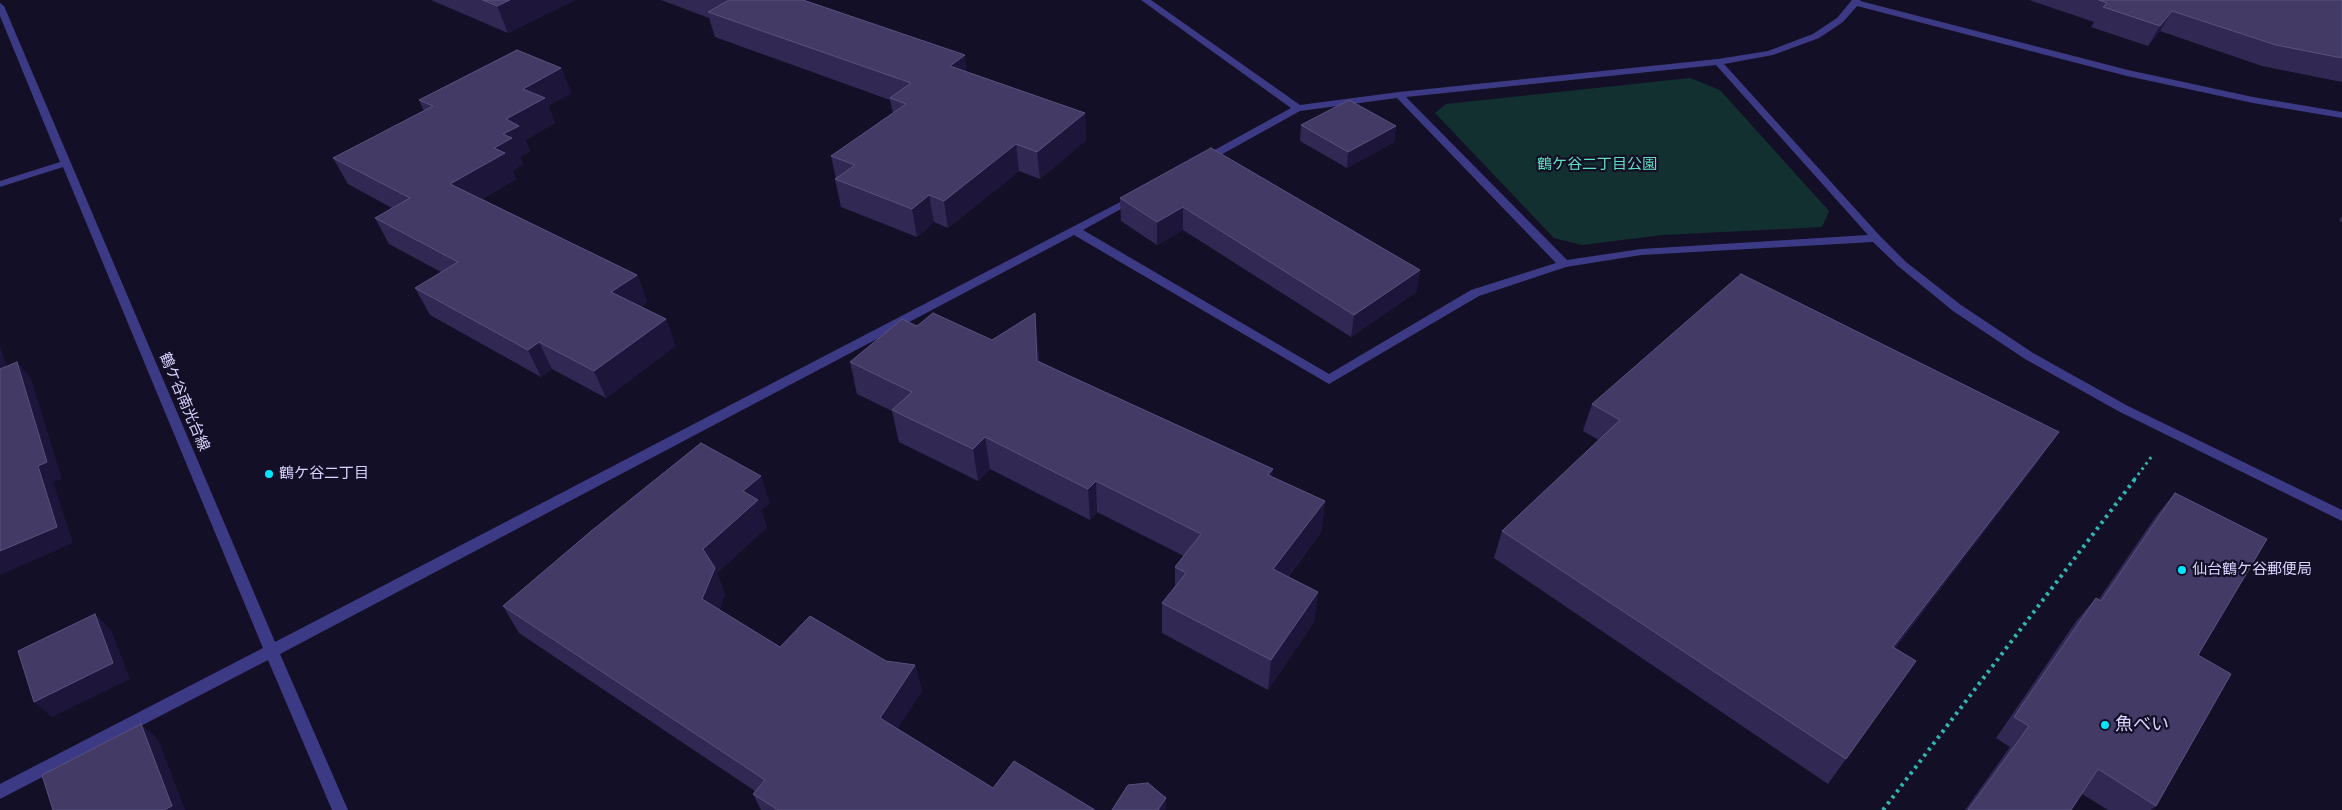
<!DOCTYPE html>
<meta charset="utf-8">
<style>
body{margin:0}
canvas{display:block;background:#130f26}
</style>
<canvas width="2342" height="810"></canvas>
<script>
const context = document.querySelector('canvas').getContext('2d');
context.lineJoin = 'round';
function fill(path, color) {
  context.fillStyle = color;
  context.fill(path, 'evenodd');
}
function poly(rows) {
  const path = new Path2D();
  for (const r of rows) {
    path.moveTo(r[0], r[1]);
    for (let i = 2; i < r.length; i += 2) path.lineTo(r[i], r[i + 1]);
  }
  return path;
}
function strokePath(path, color, width, dash) {
  context.strokeStyle = color;
  context.lineWidth = width;
  context.lineCap = dash ? 'butt' : 'round';
  context.setLineDash(dash || []);
  context.stroke(path);
}
function label(font, color, halo, rows, align = 'center') {
  context.font = font + ' Manrope,"Noto Sans JP",sans-serif';
  context.lineWidth = 4.5;
  context.setLineDash([]);
  context.textBaseline = 'middle';
  context.strokeStyle = halo;
  context.fillStyle = color;
  for (const [text, x, y, turn = 0] of rows) {
    context.save();
    context.translate(x, y);
    context.rotate((+turn || 0) * Math.PI / 180);
    context.textAlign = isNaN(turn) ? turn : align;
    if (halo) context.strokeText(text, 0, 0);
    context.fillText(text, 0, 0);
    context.restore();
  }
}
fill(poly([
 [1690,78,1720,90,1829,211,1822,227,1662,235,1582,245,1554,238,1435,113,1446,104]
]), '#12302f');
strokePath(poly([
 [2134,480,2152,456]
]), '#2fb8b0', 3, [2.5, 4]);
strokePath(poly([
 [1883,810,2135,479]
]), '#2fb8b0', 4, [3, 4.5]);
fill(poly([
 [1141,0,1151,0,1300,105,1399,92,1718,59,1768,51,1813,34,1837,18,1852,0,1861,0,1860,1,2128,70,2253,97,2342,112,2342,118,2253,103,2127,76,1857,6,1843,22,1819,38,1773,55,1724,64,1880,236,1906,262,1961,305,2033,353,2128,406,2342,510,2342,521,2120,412,2025,359,1953,311,1898,266,1873,242,1641,255,1566,267,1479,296,1329,384,1074,235,280,654,348,810,332,810,268,660,0,799,0,784,263,648,63,167,0,187,0,181,60,162,0,16,0,3,4,6,275,642,1130,197,1134,196,1139,199,1083,230,1329,374,1471,290,1556,263,1397,98,1300,111,1208,162,1200,162,1200,158,1291,108,1141,0],
 [1716,65,1868,235,1641,249,1567,260,1406,97,1716,65]
]), '#3d3a85');
fill(poly([
 [431,0,575,0,508,33],
 [661,0,803,0,967,72,1085,113,1086,140,1040,179,1019,171,948,228,934,222,917,237,841,207,835,179,836,179,831,156,893,113,890,100,715,37,709,18],
 [2029,0,2342,0,2342,82,2262,66,2160,31,2148,46,2091,27,2094,22],
 [561,68,571,93,548,106,555,123,525,140,530,151,520,157,523,164,512,171,516,179,482,199,637,275,647,302,640,307,666,319,675,346,606,398,552,369,541,377,430,315,415,288,441,272,389,244,375,218,392,208,348,184,333,158,424,111,419,100],
 [1301,125,1396,126,1394,142,1347,168,1300,141],
 [1211,148,1420,270,1416,292,1351,337,1183,230,1157,245,1121,221,1120,198],
 [2342,216,2342,222,2339,221],
 [917,326,992,340,1038,345,1039,361,1273,477,1325,501,1321,532,1288,577,1318,592,1314,622,1268,690,1162,633,1162,603,1175,587,1175,567,1184,556,1097,512,1090,520,990,469,978,481,899,442,892,411,857,394,850,362],
 [1592,404,2040,459,1895,648,1846,759,1828,784,1494,558,1502,531,1599,440,1583,431],
 [2175,493,2198,655,2156,806,2151,810,2108,810,2082,794,2071,810,1965,810,2010,747,1996,738,2077,620,2096,598,2099,599,2156,516],
 [770,503,761,510,767,527,717,573,725,595,719,610,780,647,915,665,922,691,897,728,993,788,1095,810,761,810,753,794,755,791,519,633,503,606]
]), '#312854');
fill(poly([
 [510,0,575,0,508,33,497,6],
 [2172,11,2160,31,2148,46,2160,26],
 [965,55,968,82,950,66],
 [561,68,571,93,548,106,555,123,525,140,530,151,520,157,523,164,512,171,516,179,463,210,450,184,494,148,503,134,506,119,523,89],
 [1085,113,1086,140,1040,179,1037,152],
 [1396,126,1394,142,1347,168,1348,152],
 [1016,144,1019,171,948,228,944,201],
 [929,195,934,222,917,237,912,209],
 [1183,207,1183,230,1157,245,1157,222],
 [1420,270,1416,292,1351,337,1354,315],
 [637,275,647,302,622,319,611,292],
 [1035,313,1038,345,1040,392,1037,361],
 [666,319,675,346,606,398,594,371],
 [539,342,552,369,541,377,528,350],
 [0,346,13,386,0,372],
 [17,362,31,379,62,479,53,482,73,543,0,575,0,551,38,466],
 [2059,432,2040,459,1875,673,1893,647],
 [985,437,990,469,978,481,973,449],
 [1273,469,1271,500,1268,475],
 [761,476,770,503,761,510,767,527,717,573,725,595,713,626,702,599,703,549,743,491],
 [1096,481,1097,512,1090,520,1088,489],
 [1325,501,1321,532,1270,600,1273,569],
 [1318,592,1314,622,1268,690,1271,660],
 [95,614,111,630,130,679,52,717,34,702],
 [915,665,922,691,888,743,880,718],
 [141,724,158,739,185,810,164,810],
 [1166,798,1166,810,1158,810]
]), '#1d163a');
const building = poly([
 [483,0,510,0,497,6,483,0],
 [729,0,803,0,965,55,950,66,1085,113,1037,152,1016,144,944,201,929,195,912,209,835,179,855,165,831,156,906,104,890,98,911,83,708,12,729,0],
 [2099,0,2342,0,2342,58,2276,45,2172,11,2160,26,2103,7,2107,3,2099,0],
 [517,50,561,68,523,89,545,98,506,119,519,126,503,134,512,138,494,148,505,153,450,184,637,275,611,292,666,319,594,371,539,342,528,350,415,288,458,262,375,218,410,198,333,158,433,106,419,100,517,50],
 [1349,100,1396,126,1348,152,1301,125,1349,100],
 [1211,148,1420,270,1354,315,1183,207,1157,222,1120,198,1211,148],
 [1741,274,2059,432,1893,647,1916,661,1846,759,1502,531,1620,420,1592,404,1741,274],
 [933,313,992,340,1035,313,1037,361,1273,469,1268,475,1325,501,1273,569,1318,592,1271,660,1162,603,1186,573,1175,567,1201,534,1096,481,1088,489,985,437,973,449,892,410,912,392,850,362,902,319,917,326,933,313],
 [17,362,47,462,38,466,57,527,0,551,0,369,17,362],
 [701,443,761,476,743,491,758,500,703,549,715,568,702,599,780,647,810,616,886,661,915,665,880,718,993,788,1014,761,1095,810,778,810,753,794,765,780,503,606,590,532,701,443],
 [2175,493,2267,539,2198,655,2231,674,2156,806,2098,769,2071,810,1968,810,2029,726,2014,717,2096,598,2101,601,2175,493],
 [95,614,113,663,34,702,18,651,95,614],
 [141,724,172,806,164,810,53,810,42,775,141,724],
 [1148,783,1166,798,1158,810,1112,810,1128,785,1148,783]
]);
fill(building, '#433a66');
strokePath(building, '#5a527e', 1);
for (const [x, y, r, color] of [
 [269,474,5,"#00e5ff"],
 [2182,570,5,"#00e5ff"],
 [2105,725,5,"#00e5ff"]
]) {
  const dot = new Path2D();
  dot.arc(x, y, r, 0, 2 * Math.PI);
  context.fillStyle = color;
  context.fill(dot);
  strokePath(dot, '#130f26', 2);
}
label('15px', '#5fe0c0', '#130f26', [
 ["鶴ケ谷二丁目公園",1597,165]
]);
label('15px', '#d9d4ff', '#130f26', [
 ["鶴ケ谷南光台線",184,402,67]
]);
label('15px', '#d9d4ff', '#130f26', [
 ["鶴ケ谷二丁目",279,474],
 ["仙台鶴ケ谷郵便局",2192,570]
], 'left');
label('18px', '#d9d4ff', '#130f26', [
 ["魚べい",2115,725]
], 'left');
</script>
